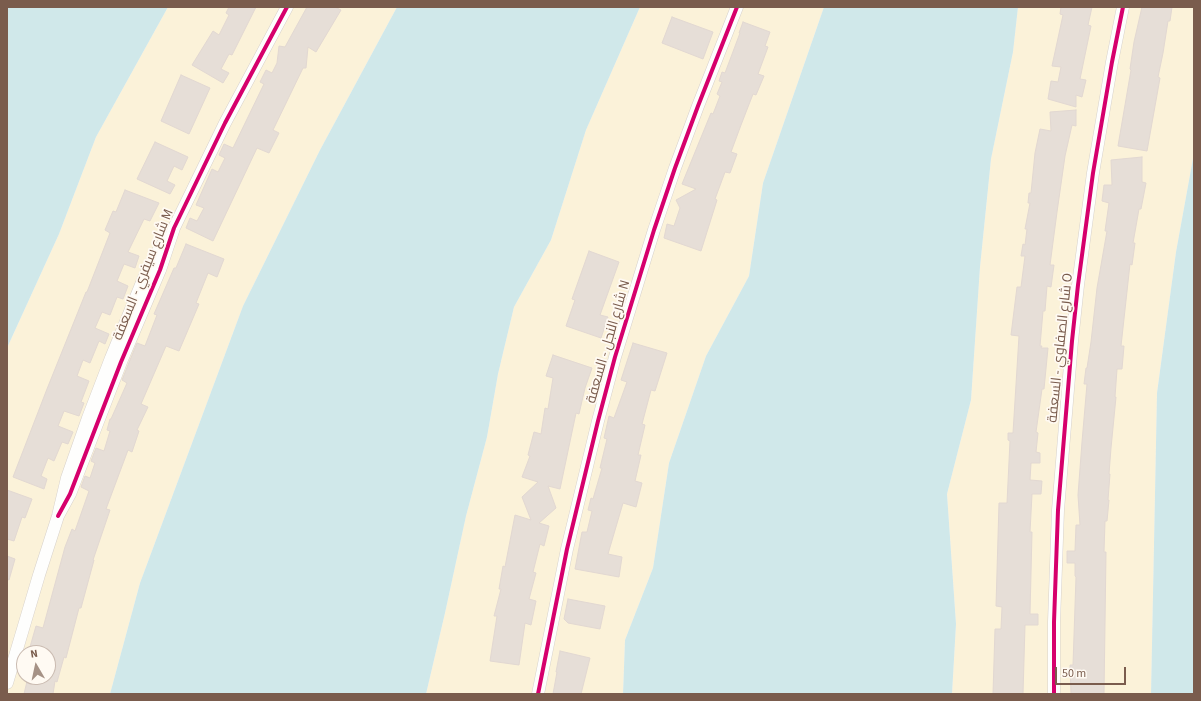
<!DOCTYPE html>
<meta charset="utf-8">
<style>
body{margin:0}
#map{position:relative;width:1201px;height:701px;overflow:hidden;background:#f9f5f0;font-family:"Source Sans 3",sans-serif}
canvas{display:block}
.frame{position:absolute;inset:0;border:8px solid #7a5c4d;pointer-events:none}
.north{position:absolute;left:16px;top:645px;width:40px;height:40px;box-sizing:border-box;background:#fffaf3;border:1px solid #cabbb1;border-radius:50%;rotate:351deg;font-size:11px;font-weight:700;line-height:16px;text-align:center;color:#7a5c4d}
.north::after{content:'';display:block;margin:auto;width:14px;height:18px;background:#a69286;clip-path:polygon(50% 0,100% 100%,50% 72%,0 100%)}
.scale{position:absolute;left:1055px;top:667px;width:71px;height:18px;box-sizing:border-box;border:2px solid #7a5c4d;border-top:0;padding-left:5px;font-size:12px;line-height:14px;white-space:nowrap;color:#7a5c4d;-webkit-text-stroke:3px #fffaf3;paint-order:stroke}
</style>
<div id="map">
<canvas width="1201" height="701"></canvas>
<div class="frame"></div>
<div class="north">N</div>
<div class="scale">50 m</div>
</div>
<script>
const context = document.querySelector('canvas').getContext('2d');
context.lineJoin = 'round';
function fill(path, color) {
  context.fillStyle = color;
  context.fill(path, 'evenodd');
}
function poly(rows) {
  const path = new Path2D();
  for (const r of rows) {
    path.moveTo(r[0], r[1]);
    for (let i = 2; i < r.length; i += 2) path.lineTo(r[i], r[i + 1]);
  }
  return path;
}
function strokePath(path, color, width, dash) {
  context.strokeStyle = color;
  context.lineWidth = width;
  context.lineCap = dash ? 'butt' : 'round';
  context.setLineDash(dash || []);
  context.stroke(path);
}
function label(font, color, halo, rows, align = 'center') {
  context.font = font + ' "Source Sans 3",Cairo,sans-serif';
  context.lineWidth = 3.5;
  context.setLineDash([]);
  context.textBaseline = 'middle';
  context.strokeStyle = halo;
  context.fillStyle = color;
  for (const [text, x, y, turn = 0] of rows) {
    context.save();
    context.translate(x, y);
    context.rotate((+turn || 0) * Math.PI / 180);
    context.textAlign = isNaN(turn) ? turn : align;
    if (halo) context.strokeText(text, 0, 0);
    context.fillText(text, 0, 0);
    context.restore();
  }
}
fill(poly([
 [168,7,397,7,320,150,243,306,140,583,110,694,7,694,7,348,59,234,96,137],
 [24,653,48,653,48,677,24,677],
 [640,7,824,7,763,183,749,276,706,356,669,463,653,568,625,640,623,694,426,694,445,613,466,516,487,437,498,374,514,307,551,240,586,130],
 [1018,7,1194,7,1194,153,1176,252,1157,393,1151,694,952,694,956,624,947,494,971,400,980,267,991,159,1013,52]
]), '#fbf2d9');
fill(poly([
 [7,7,168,7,96,137,59,234,7,348],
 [397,7,640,7,586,130,551,240,514,307,498,374,487,437,466,516,445,613,426,694,110,694,140,583,243,306,320,150],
 [824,7,1018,7,1013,52,991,159,980,267,971,400,947,494,956,624,952,694,623,694,625,640,653,568,669,463,706,356,749,276,763,183],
 [1194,153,1194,694,1151,694,1157,393,1176,252]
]), '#d0e8ea');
const building = poly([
 [229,7,256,7,232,55,229,54,221,69,229,73,223,83,192,65,213,31,219,35,229,15,226,13,229,7],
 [307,7,335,7,341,10,316,52,308,47,306,68,303,68,273,130,279,133,269,153,257,148,213,241,186,228,190,218,197,221,204,208,196,205,212,169,218,172,225,158,219,155,224,144,233,148,264,84,260,82,266,70,272,73,277,63,279,46,285,47,307,7],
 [1061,7,1092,7,1088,25,1091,26,1080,79,1086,80,1082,97,1076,95,1076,107,1048,99,1051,81,1058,82,1061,67,1052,66,1063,15,1060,14,1061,7],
 [1142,7,1172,7,1170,21,1168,21,1163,53,1158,77,1160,78,1147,151,1118,146,1131,70,1130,69,1134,42,1142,7],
 [672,17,713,32,703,59,662,43,672,17],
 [743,22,770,32,765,46,768,47,758,74,764,76,756,95,753,94,741,125,731,152,737,154,730,173,725,172,715,199,717,200,701,251,664,238,667,224,674,226,680,208,676,200,696,189,682,184,711,113,713,114,720,96,717,94,722,82,719,81,722,72,725,73,740,33,739,33,743,22],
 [181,75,210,88,189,134,161,121,181,75],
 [1076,110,1076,126,1072,125,1065,156,1057,212,1050,265,1054,265,1051,287,1047,286,1045,311,1043,311,1040,346,1042,346,1041,348,1048,348,1044,389,1042,389,1036,432,1038,433,1036,452,1040,453,1040,463,1031,463,1030,480,1042,481,1041,494,1032,494,1030,532,1032,532,1030,614,1038,614,1038,625,1025,625,1023,694,993,694,995,629,1001,629,1002,607,996,606,999,503,1007,503,1010,441,1008,440,1008,433,1013,433,1019,336,1011,335,1017,287,1021,287,1025,256,1021,256,1023,244,1025,245,1027,229,1025,229,1030,203,1028,203,1029,193,1031,193,1035,153,1040,129,1051,131,1050,112,1076,110],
 [155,142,188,157,182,170,174,166,167,181,175,185,170,194,137,179,155,142],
 [1142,157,1142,182,1146,183,1141,209,1139,209,1133,243,1135,243,1132,265,1130,264,1121,346,1124,346,1122,369,1117,369,1115,397,1116,397,1111,448,1109,474,1110,474,1108,500,1109,500,1107,521,1105,521,1104,552,1106,552,1104,694,1071,694,1070,665,1073,665,1076,577,1075,576,1075,563,1067,563,1067,551,1075,551,1076,525,1080,525,1078,495,1082,442,1087,384,1084,384,1086,368,1087,368,1091,342,1097,288,1107,231,1105,231,1109,203,1102,201,1104,185,1112,185,1111,160,1142,157],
 [125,190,159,203,150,221,144,219,128,252,139,256,135,268,124,264,117,281,128,286,123,299,117,297,110,315,102,312,95,328,109,334,105,344,99,341,90,363,83,360,77,376,89,381,81,402,84,403,79,416,64,411,58,426,73,432,68,444,62,442,54,461,48,458,41,476,47,479,44,489,13,477,47,389,86,292,87,292,110,233,105,230,113,211,116,212,125,190],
 [186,244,224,259,217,277,208,273,196,303,199,304,179,351,166,346,141,404,148,407,137,430,139,431,132,452,128,450,106,509,110,510,93,560,94,560,81,608,79,608,66,658,64,657,57,682,55,681,53,694,24,694,28,677,48,677,48,653,33,653,34,649,30,647,36,626,43,628,65,547,72,529,75,531,89,491,81,487,85,476,90,478,95,463,91,461,96,448,104,451,110,431,107,430,110,419,111,419,127,383,122,380,128,365,137,343,145,346,157,315,154,314,174,268,176,268,186,244],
 [589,251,619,262,600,315,608,317,601,338,566,326,575,300,572,299,589,251],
 [633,343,667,353,655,391,651,390,642,424,645,425,638,455,641,455,635,481,642,483,636,507,623,503,608,554,622,557,619,577,575,569,582,532,587,532,592,511,588,510,591,498,593,499,602,468,600,468,607,439,604,438,609,416,614,418,627,382,621,380,633,343],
 [553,355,592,368,585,388,579,414,576,413,560,489,548,486,556,508,539,523,549,526,544,546,540,544,533,572,536,573,529,599,536,601,531,625,525,623,519,665,490,661,497,616,494,616,501,589,499,589,503,566,505,567,515,515,531,520,522,497,538,482,522,477,530,456,528,455,534,432,541,434,545,408,548,409,553,378,546,376,553,355],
 [7,490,32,499,25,518,22,517,14,541,7,539,7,490],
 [7,556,15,559,9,580,7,579,7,556],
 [568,599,605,606,600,629,568,623,564,619,568,599],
 [560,651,590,658,581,694,553,694,557,672,556,672,560,651]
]);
fill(building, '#e6ded7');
strokePath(building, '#e2d8d2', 1);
const minor = poly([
 [58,516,70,494,121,362,160,270,174,228,225,123,287,7],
 [7,683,39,575,58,516,67,478,88,418,111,358,143,280,156,254,166,239],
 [538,694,567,549,598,421,615,357,654,230,675,168,698,106,737,7],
 [1054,694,1054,622,1058,510,1072,341,1078,285,1093,173,1112,62,1123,7]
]);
strokePath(minor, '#d7d1cb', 13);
strokePath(minor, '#fefefd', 12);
strokePath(poly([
 [58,516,70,494,121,362,160,270,174,228,225,123,287,7],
 [538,694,567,549,598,421,615,357,654,230,675,168,698,106,737,7],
 [1054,694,1054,622,1058,510,1072,341,1078,285,1093,173,1112,62,1123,7]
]), '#d6006c', 4);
label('14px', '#7a5c4d', '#fffaf3', [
 ["شارع سيفري - السعفة M",144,275,-68],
 ["شارع النجل - السعفة N",609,342,-74],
 ["شارع الصفاوي - السعفة O",1061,348,-84]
]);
</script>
